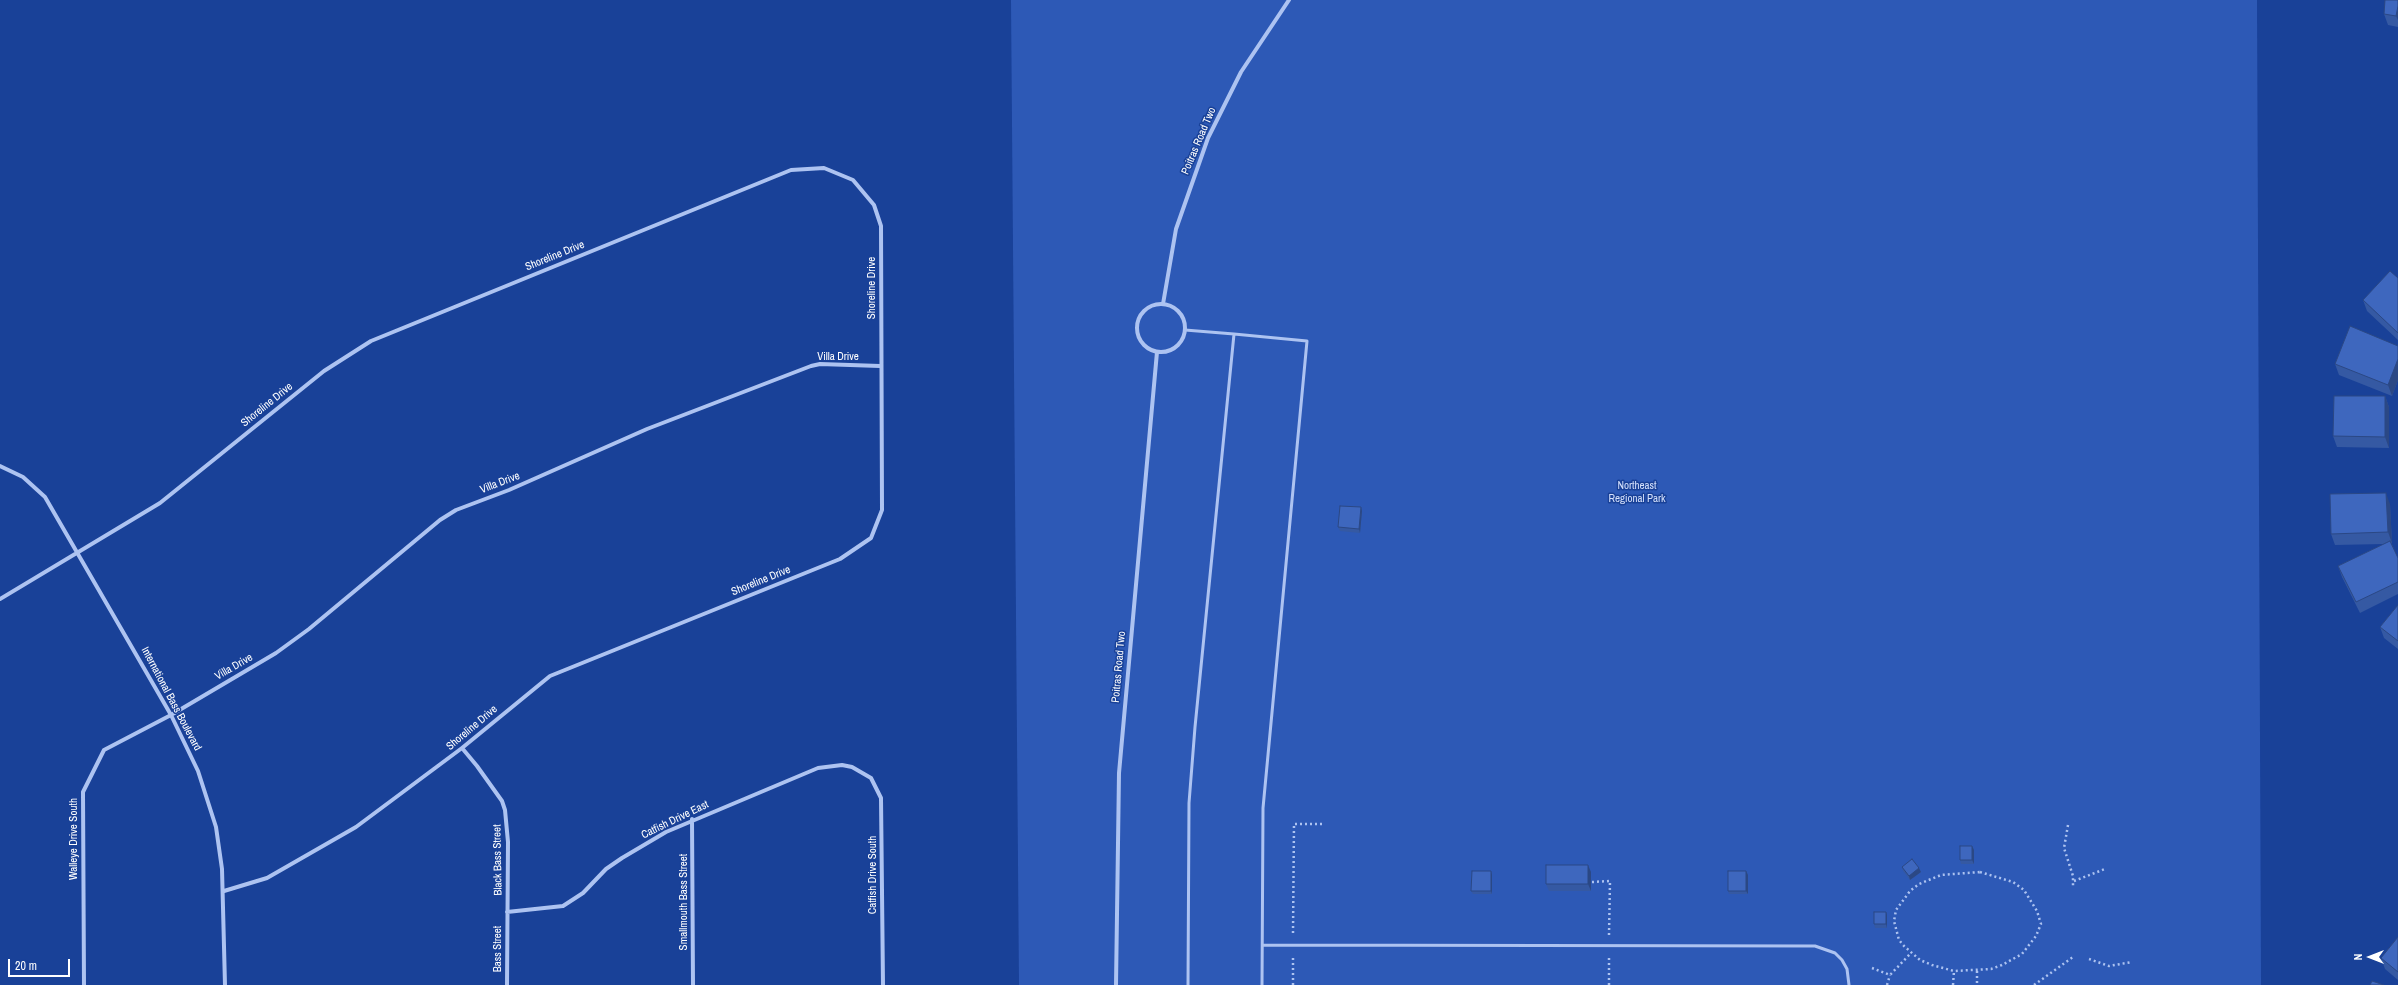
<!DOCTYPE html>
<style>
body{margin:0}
#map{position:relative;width:2398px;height:985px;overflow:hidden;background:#194198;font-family:"Archivo Narrow",sans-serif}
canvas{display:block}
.north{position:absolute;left:2350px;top:937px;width:40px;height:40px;-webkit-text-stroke:3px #194198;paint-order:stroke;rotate:270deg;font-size:11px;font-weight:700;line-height:16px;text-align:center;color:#fff}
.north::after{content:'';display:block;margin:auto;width:14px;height:18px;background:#fff;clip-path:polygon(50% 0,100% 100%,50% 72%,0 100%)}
.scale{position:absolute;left:8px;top:959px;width:62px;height:18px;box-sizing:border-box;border:2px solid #fff;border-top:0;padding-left:5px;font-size:12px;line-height:14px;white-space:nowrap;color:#fff;-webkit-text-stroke:3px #194198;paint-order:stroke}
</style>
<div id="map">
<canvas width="2398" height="985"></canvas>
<div class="north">N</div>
<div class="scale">20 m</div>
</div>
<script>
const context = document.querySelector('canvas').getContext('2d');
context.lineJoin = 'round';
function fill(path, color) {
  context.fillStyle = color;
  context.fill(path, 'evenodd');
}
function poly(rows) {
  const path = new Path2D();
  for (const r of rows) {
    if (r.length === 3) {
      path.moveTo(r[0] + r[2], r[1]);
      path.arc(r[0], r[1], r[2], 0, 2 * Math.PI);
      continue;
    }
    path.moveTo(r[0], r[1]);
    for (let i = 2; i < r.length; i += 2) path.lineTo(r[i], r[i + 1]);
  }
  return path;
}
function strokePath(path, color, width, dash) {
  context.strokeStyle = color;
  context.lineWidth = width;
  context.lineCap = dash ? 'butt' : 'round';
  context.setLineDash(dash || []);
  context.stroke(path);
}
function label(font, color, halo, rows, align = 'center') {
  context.font = font + ' "Archivo Narrow",sans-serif';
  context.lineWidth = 3;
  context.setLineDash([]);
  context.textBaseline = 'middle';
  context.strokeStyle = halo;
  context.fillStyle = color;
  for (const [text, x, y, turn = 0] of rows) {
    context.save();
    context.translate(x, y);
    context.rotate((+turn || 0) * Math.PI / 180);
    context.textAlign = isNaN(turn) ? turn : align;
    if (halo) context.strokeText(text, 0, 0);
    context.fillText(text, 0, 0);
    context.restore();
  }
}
fill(poly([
 [1011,0,2257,0,2261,985,1019,985]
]), '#2d59b6');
strokePath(poly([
 [2068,825,2064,848,2073,876,2073,886],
 [1980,872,2013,882,2024,890,2037,911,2041,924,2036,936,2022,954,2002,965,1991,969,1954,971,1932,965,1920,960,1904,946,1899,940,1894,921,1896,910,1910,891,1919,884,1941,875,1980,872],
 [2074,881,2105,869],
 [1592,882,1610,881,1609,935],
 [1293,933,1294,824,1323,824],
 [2089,959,2109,966,2132,962],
 [1872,968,1890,975,1911,953],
 [1977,971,1977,985],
 [1293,985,1293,956],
 [1609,985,1609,958],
 [1887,985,1890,975],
 [1953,985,1954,971],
 [2034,985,2073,957]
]), '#adc3f1', 2.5, [2, 3]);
strokePath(poly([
 [1185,330,1234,334,1195,727,1189,803,1188,985],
 [1234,334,1307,341,1263,808,1262,985],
 [1263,945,1815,946,1835,953,1842,960,1847,969,1849,985]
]), '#adc3f1', 3);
strokePath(poly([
 [1161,328,24],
 [1163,304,1176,229,1208,138,1241,72,1289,0],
 [0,466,23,477,45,497,171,715,198,771,216,827,222,869,225,985],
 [0,599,160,503,324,371,371,341,791,170,824,168,853,180,874,205,881,226,882,510,871,538,840,559,550,676,462,748,356,827,267,878,224,891],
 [462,748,477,766,502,801,505,810,508,842,507,985],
 [692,819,693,985],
 [507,912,563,906,583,893,606,869,622,858,666,832,818,768,842,765,852,767,871,778,881,798,883,985],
 [84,985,83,792,104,750,171,715,276,653,309,629,440,520,456,510,509,490,647,429,811,366,820,364,880,366],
 [1116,985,1119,773,1157,352]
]), '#adc3f1', 4);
fill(poly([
 [2398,0,2398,27,2388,25,2384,14],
 [2398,278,2398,340,2367,311,2363,300],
 [2398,346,2398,380,2392,396,2339,375,2335,364],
 [2385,396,2389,407,2389,448,2337,447,2333,436],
 [2390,504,2392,543,2391,543,2398,558,2398,594,2360,613,2342,577,2338,566,2384,544,2335,545,2331,534],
 [1361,507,1362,511,1360,533,1340,531,1338,527],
 [2398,605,2398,649,2384,638,2380,627],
 [1972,846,1974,850,1974,864,1961,864,1960,860],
 [1902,867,1921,872,1910,880,1903,871],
 [1491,871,1492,875,1492,894,1473,894,1471,891],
 [1746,871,1748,875,1748,894,1729,894,1728,891],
 [1591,872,1591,891,1549,891,1546,884],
 [1886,912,1887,915,1887,928,1875,928,1874,924],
 [2398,937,2398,980,2385,969,2381,958]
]), '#3559a3');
fill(poly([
 [2398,7,2398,20,2396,16],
 [2398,359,2398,380,2392,396,2388,385],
 [2385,396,2389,407,2389,448,2385,437],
 [2386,493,2390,504,2392,543,2388,532],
 [1361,507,1362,511,1360,533,1359,529],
 [1972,846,1974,850,1974,864,1972,860],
 [1588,865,1591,872,1591,891,1588,884],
 [1919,868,1921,872,1910,880,1909,876],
 [1491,871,1492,875,1492,894,1491,891],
 [1746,871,1748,875,1748,894,1746,891],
 [1886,912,1887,915,1887,928,1886,924]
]), '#2b4885');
const building = poly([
 [2385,0,2398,0,2398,6,2396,16,2384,14,2385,0],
 [2390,271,2398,278,2398,333,2363,300,2390,271],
 [2350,326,2398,346,2398,359,2388,385,2335,364,2350,326],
 [2334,396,2385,396,2385,437,2333,436,2334,396],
 [2386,493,2388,532,2331,534,2330,494,2386,493],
 [1340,506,1361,507,1359,529,1338,527,1340,506],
 [2390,541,2398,558,2398,582,2356,602,2338,566,2390,541],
 [2398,605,2398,641,2380,627,2398,605],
 [1960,846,1972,846,1972,860,1960,860,1960,846],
 [1912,859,1919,868,1909,876,1902,867,1912,859],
 [1546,865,1588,865,1588,884,1546,884,1546,865],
 [1472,871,1491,871,1491,891,1471,891,1472,871],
 [1728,871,1746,871,1746,891,1728,891,1728,871],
 [1874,912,1886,912,1886,924,1874,924,1874,912],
 [2398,937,2398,972,2381,958,2398,937],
 [2372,981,2384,985,2370,985,2372,981]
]);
fill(building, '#3e67be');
strokePath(building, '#2b4885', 1);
label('11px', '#fff', '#194198', [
 ["Poitras Road Two",1199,141,-67],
 ["Shoreline Drive",555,256,-22],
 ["Shoreline Drive",872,288,-90],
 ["Villa Drive",838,357],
 ["Shoreline Drive",267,405,-39],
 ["Villa Drive",500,483,-21],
 ["Shoreline Drive",761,581,-22],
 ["Villa Drive",234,667,-30],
 ["Poitras Road Two",1119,667,-85],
 ["International Bass Boulevard",171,699,62],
 ["Shoreline Drive",472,728,-40],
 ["Catfish Drive East",675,820,-26],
 ["Walleye Drive South",74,839,-90],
 ["Black Bass Street",498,860,-91],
 ["Catfish Drive South",873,875,-90],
 ["Smallmouth Bass Street",684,902,-90],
 ["Bass Street",498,949,-90]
]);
label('11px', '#d5e1fc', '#194198', [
 ["Northeast",1637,486],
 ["Regional Park",1637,499]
]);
</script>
